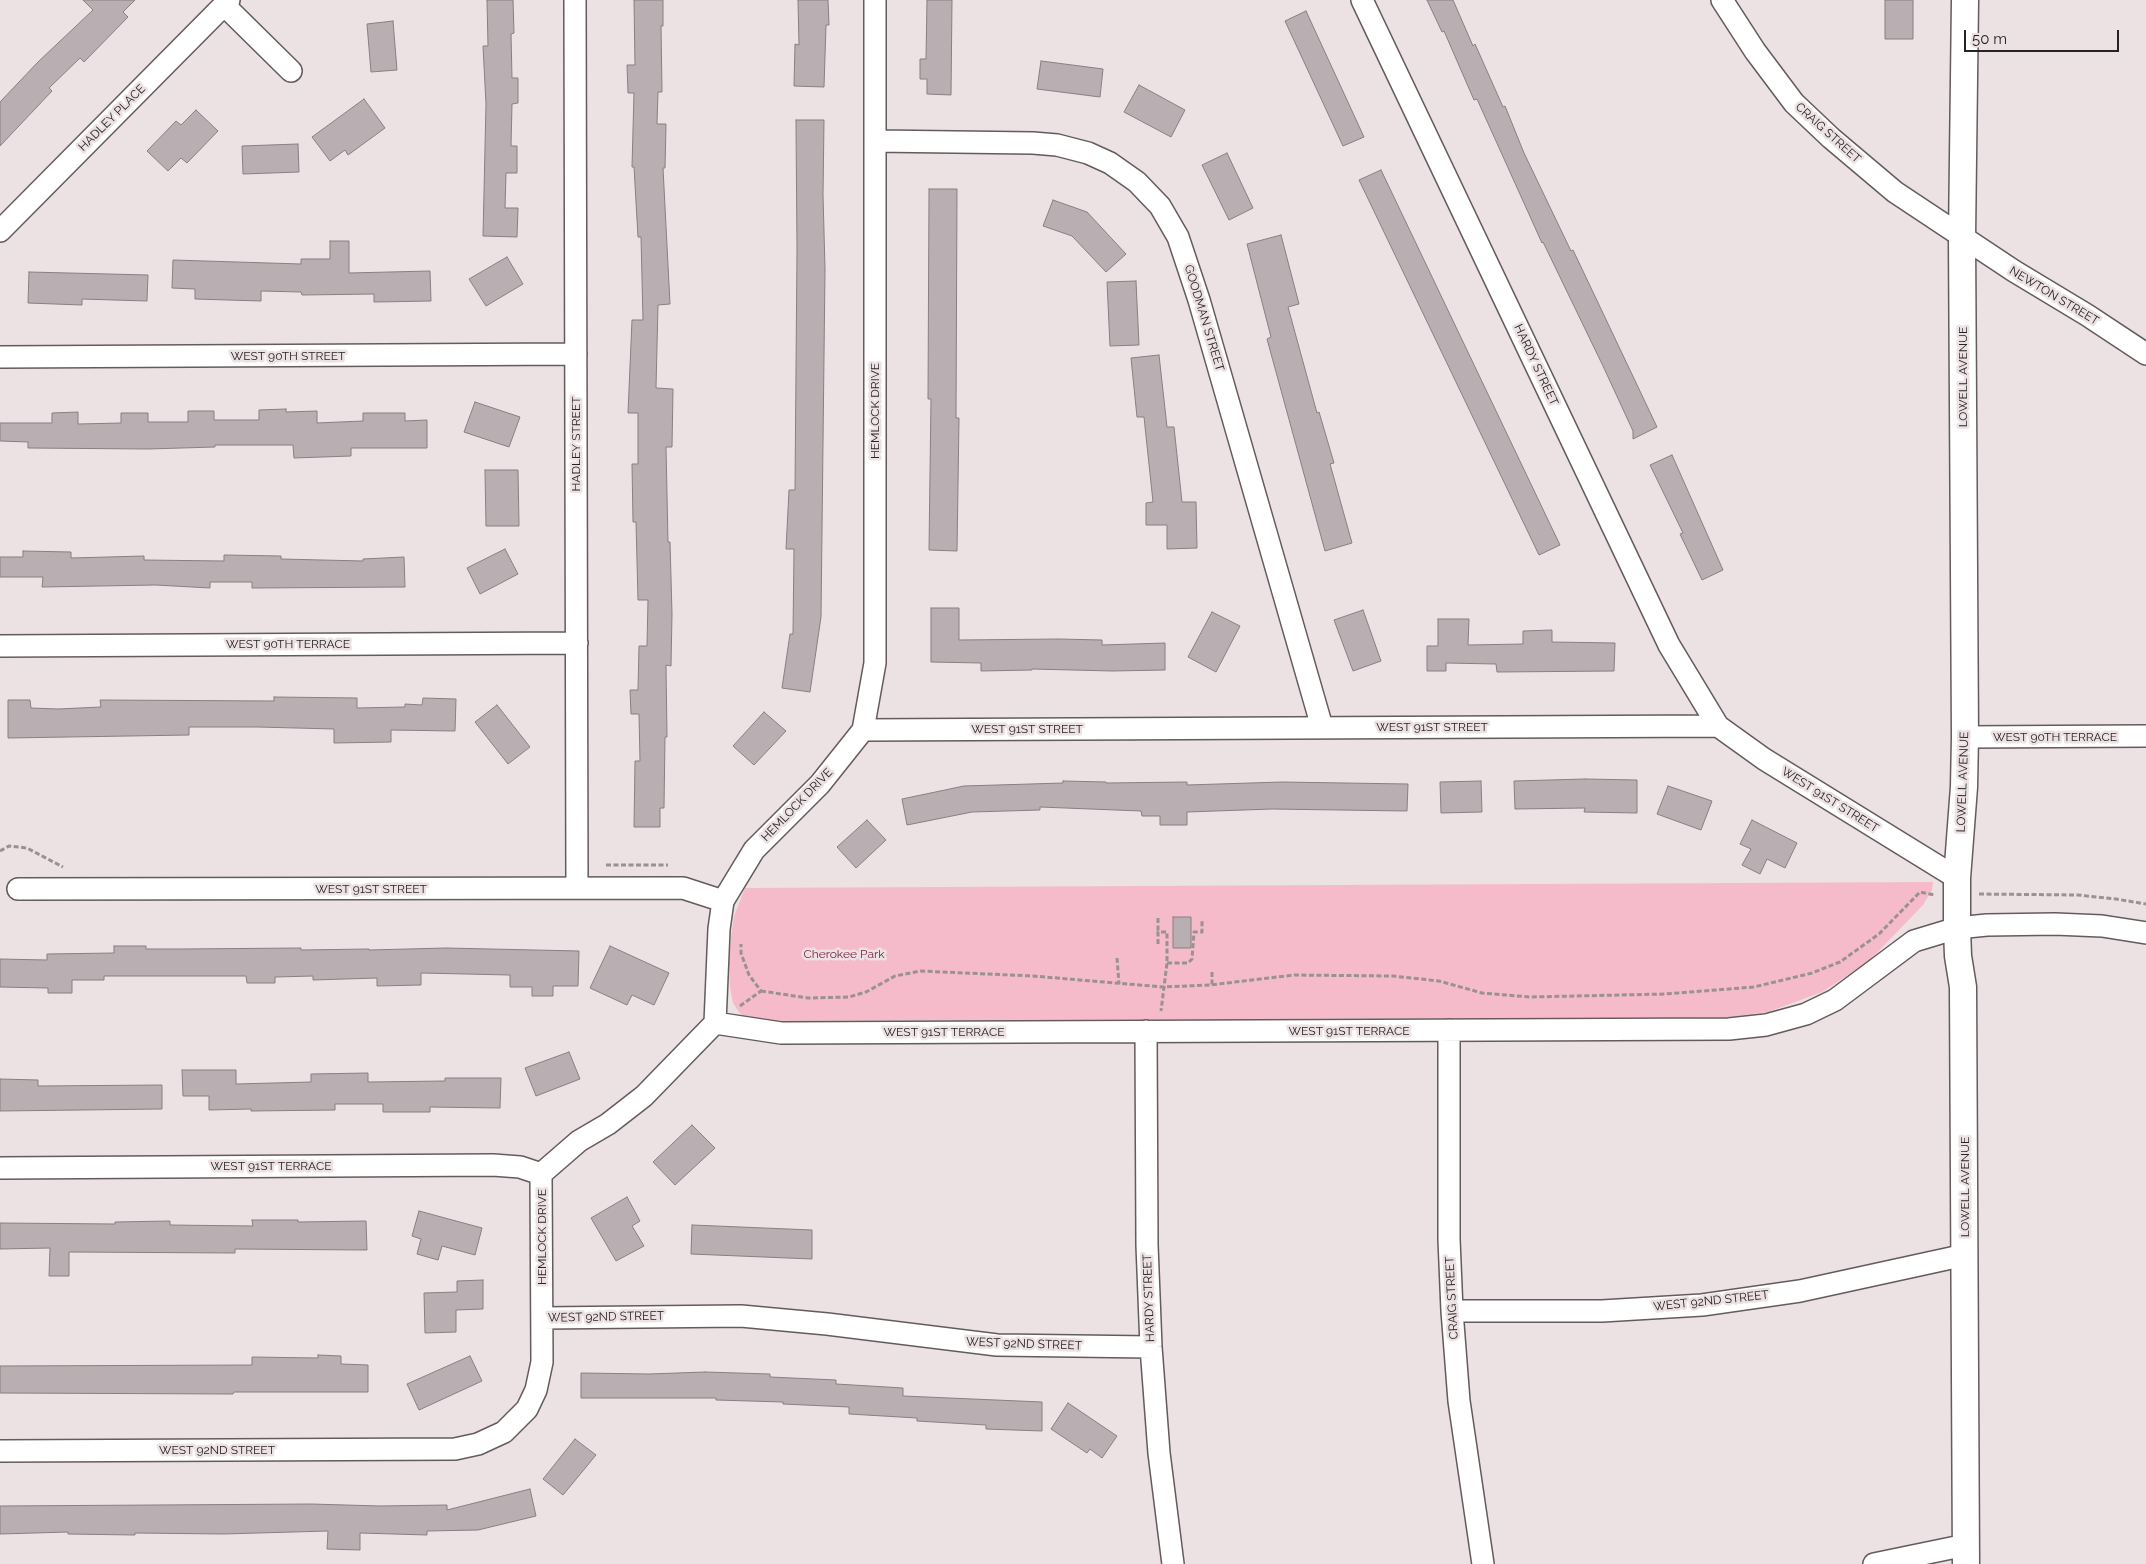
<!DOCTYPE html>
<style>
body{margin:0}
#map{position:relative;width:2146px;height:1564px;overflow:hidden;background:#ece1e3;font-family:Raleway,sans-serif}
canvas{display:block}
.scale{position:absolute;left:1964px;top:30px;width:155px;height:22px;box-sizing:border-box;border:2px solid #272324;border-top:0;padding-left:6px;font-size:15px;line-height:18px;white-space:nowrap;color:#272324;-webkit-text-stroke:4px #ece1e3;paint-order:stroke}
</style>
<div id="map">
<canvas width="2146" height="1564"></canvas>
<div class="scale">50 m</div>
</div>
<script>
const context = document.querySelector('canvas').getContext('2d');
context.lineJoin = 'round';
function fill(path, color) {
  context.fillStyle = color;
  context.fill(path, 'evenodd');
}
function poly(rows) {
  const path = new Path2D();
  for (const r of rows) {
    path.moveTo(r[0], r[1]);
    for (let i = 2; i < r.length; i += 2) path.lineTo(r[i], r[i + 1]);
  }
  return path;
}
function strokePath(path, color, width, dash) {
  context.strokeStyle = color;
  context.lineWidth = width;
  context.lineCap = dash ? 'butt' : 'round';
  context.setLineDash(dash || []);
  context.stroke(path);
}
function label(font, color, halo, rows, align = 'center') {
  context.font = font + ' Raleway,sans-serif';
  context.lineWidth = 5;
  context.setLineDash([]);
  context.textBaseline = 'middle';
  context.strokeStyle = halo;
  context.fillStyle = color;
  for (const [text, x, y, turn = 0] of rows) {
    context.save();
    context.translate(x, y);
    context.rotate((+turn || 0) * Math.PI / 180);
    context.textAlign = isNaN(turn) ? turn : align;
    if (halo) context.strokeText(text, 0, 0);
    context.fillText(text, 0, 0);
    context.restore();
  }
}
fill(poly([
 [1933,882,1932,890,1923,905,1868,962,1822,992,1768,1012,1728,1017,754,1021,745,1018,739,1012,733,1003,730,987,729,962,731,937,734,916,745,888]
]), '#f6bbca');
const building = poly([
 [83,0,135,0,123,12,128,17,84,62,80,58,49,88,52,91,0,146,0,102,38,62,93,10,83,0],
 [487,0,513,0,514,33,511,34,512,78,518,78,518,103,512,104,511,146,517,146,517,173,506,173,505,208,518,208,517,237,483,236,486,104,483,46,488,46,487,0],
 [634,0,663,0,663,26,661,26,662,92,658,92,657,124,666,124,665,168,663,168,670,304,658,305,656,388,673,389,672,447,666,447,668,542,670,542,672,614,671,666,666,665,667,737,665,737,664,808,660,808,660,827,634,827,635,761,640,761,639,714,631,714,630,690,638,690,639,646,647,646,648,600,638,600,636,522,633,522,632,464,638,464,638,413,628,413,632,320,643,320,641,237,638,237,634,167,632,167,634,93,628,93,627,65,635,65,634,0],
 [798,0,828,0,829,25,826,25,824,87,794,86,795,44,799,45,798,0],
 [927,0,952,0,951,95,927,94,927,79,920,79,920,59,926,59,927,0],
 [1427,0,1453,0,1473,46,1475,44,1503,107,1505,106,1524,153,1571,251,1573,250,1657,427,1633,439,1633,431,1603,366,1543,242,1542,243,1477,99,1474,100,1444,31,1442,32,1427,0],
 [1885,0,1913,0,1913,39,1885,39,1885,0],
 [1306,11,1364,137,1343,146,1285,21,1306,11],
 [393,21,397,70,371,72,367,24,393,21],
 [1041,61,1103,69,1100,97,1037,89,1041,61],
 [1139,85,1185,110,1171,137,1124,112,1139,85],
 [364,99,385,128,348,155,345,150,330,161,312,137,364,99],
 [196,110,218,131,187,163,181,158,168,171,147,151,176,121,181,125,196,110],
 [796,120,824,120,823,195,825,269,821,617,810,692,782,688,790,634,793,634,794,549,786,549,789,490,795,490,797,250,796,120],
 [298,144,299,172,243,174,242,146,298,144],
 [1227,153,1253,208,1229,220,1202,165,1227,153],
 [1381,170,1560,545,1539,555,1359,180,1381,170],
 [929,189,957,189,956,418,959,418,957,551,929,550,931,399,928,399,929,189],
 [1053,200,1087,212,1126,254,1106,272,1072,236,1043,226,1053,200],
 [1281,235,1299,304,1288,307,1317,413,1319,412,1334,463,1330,464,1352,543,1325,551,1267,339,1271,337,1247,244,1281,235],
 [330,241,349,241,349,273,430,271,431,301,374,302,374,294,302,295,301,292,261,291,261,301,195,299,195,289,172,288,173,260,301,264,301,259,330,259,330,241],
 [507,257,523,284,486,306,469,279,507,257],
 [29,272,148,275,147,301,82,299,82,305,28,303,29,272],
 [1136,281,1139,345,1110,346,1107,282,1136,281],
 [1159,355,1167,427,1174,427,1182,502,1196,502,1197,548,1167,549,1167,525,1146,525,1146,503,1153,502,1144,417,1137,417,1131,358,1159,355],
 [475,402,520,417,509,447,464,432,475,402],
 [286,409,286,412,317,411,317,423,363,421,363,413,405,413,405,421,427,420,427,448,351,448,351,456,294,458,293,445,215,445,215,447,148,449,28,448,28,442,0,441,0,423,52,423,52,413,78,412,78,424,121,423,121,413,148,413,148,422,188,422,188,411,214,411,214,420,259,420,259,410,286,409],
 [1672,455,1723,570,1702,580,1680,534,1683,533,1650,465,1672,455],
 [485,470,518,470,519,526,486,526,485,470],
 [505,549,518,574,480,594,467,568,505,549],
 [23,551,71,552,71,558,144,556,144,560,224,561,224,555,281,556,281,559,363,561,363,559,404,557,405,587,252,588,252,582,210,582,210,588,156,585,42,587,43,577,0,577,0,557,23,557,23,551],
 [931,608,959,608,959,640,1059,639,1102,640,1102,645,1165,643,1165,670,1112,671,1032,669,1032,670,981,671,981,663,931,662,931,608],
 [1363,610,1381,661,1353,671,1334,620,1363,610],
 [1212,612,1240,626,1216,672,1188,657,1212,612],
 [1438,619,1469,619,1468,645,1523,644,1523,631,1552,630,1552,642,1615,643,1614,671,1497,672,1496,664,1446,663,1446,671,1427,671,1427,646,1438,646,1438,619],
 [274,697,357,698,357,708,405,707,405,704,422,705,423,698,456,699,455,731,391,730,391,742,334,743,334,729,258,727,189,727,189,735,8,738,8,700,30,700,31,708,58,709,101,707,100,700,274,701,274,697],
 [497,705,530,747,508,764,475,722,497,705],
 [764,712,786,731,754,765,733,746,764,712],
 [1585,779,1637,780,1637,813,1584,812,1585,808,1515,809,1514,781,1585,779],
 [1063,781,1106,782,1106,783,1187,782,1187,785,1282,782,1408,784,1407,811,1272,809,1187,812,1187,825,1160,825,1160,816,1142,816,1141,811,1040,807,1040,810,972,812,907,825,902,799,964,786,1063,783,1063,781],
 [1481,781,1482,812,1441,813,1440,782,1481,781],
 [1668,786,1712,801,1701,830,1657,814,1668,786],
 [867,820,886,840,856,868,837,847,867,820],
 [1752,820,1797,843,1785,868,1767,859,1760,874,1742,865,1751,849,1740,844,1752,820],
 [1173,917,1191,917,1191,948,1173,948,1173,917],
 [114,946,146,946,146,949,181,949,301,948,301,950,369,949,369,950,446,948,579,951,578,986,553,986,553,996,532,996,532,987,510,987,510,975,421,973,421,985,377,986,377,978,313,980,313,976,275,977,275,983,247,983,246,976,104,976,104,980,72,980,72,993,48,993,48,988,0,987,0,959,47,960,47,954,114,953,114,946],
 [610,946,669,973,654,1005,632,995,627,1005,590,988,610,946],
 [569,1052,580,1079,536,1096,525,1068,569,1052],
 [182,1070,236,1070,236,1084,311,1082,311,1074,368,1073,368,1082,445,1081,445,1078,501,1078,500,1108,430,1107,430,1112,383,1112,383,1104,335,1104,335,1110,251,1111,251,1109,209,1110,209,1096,183,1096,182,1070],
 [0,1079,38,1080,38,1086,162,1085,162,1109,0,1111,0,1079],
 [692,1125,715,1148,675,1185,653,1162,692,1125],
 [627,1197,640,1221,632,1226,644,1246,616,1261,591,1218,627,1197],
 [419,1211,482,1228,475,1255,442,1246,438,1260,417,1254,421,1239,412,1236,419,1211],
 [252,1220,298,1220,298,1222,366,1221,367,1250,235,1249,235,1253,69,1252,69,1276,49,1276,50,1248,0,1249,0,1223,115,1224,115,1222,170,1221,170,1225,253,1226,252,1220],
 [692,1225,812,1230,812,1259,691,1254,692,1225],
 [483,1280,483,1309,456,1310,456,1332,425,1333,424,1293,457,1292,457,1281,483,1280],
 [318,1355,341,1356,341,1364,368,1365,368,1392,234,1392,233,1394,0,1393,0,1366,252,1365,252,1357,318,1358,318,1355],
 [470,1356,482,1381,419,1410,407,1384,470,1356],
 [705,1372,770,1374,770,1377,836,1380,836,1384,903,1388,903,1396,1042,1402,1042,1431,986,1429,986,1425,917,1421,917,1418,849,1414,849,1407,783,1404,783,1402,716,1400,716,1398,581,1398,581,1373,649,1374,705,1372],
 [1068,1403,1117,1436,1102,1458,1090,1449,1087,1453,1051,1429,1068,1403],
 [575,1439,596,1455,563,1495,543,1479,575,1439],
 [530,1489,536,1516,478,1530,427,1531,427,1535,360,1533,360,1550,327,1549,328,1531,223,1534,135,1533,135,1535,68,1534,68,1532,0,1534,0,1506,311,1504,380,1506,447,1505,447,1510,530,1489]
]);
fill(building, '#b9aeb1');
strokePath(building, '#897f82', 1);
const minor = poly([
 [575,0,577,888],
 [1362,0,1669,645,1718,726],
 [1722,0,1755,51,1794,103,1831,138,1895,192,2014,271,2087,315,2146,354],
 [224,5,291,71],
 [875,141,1033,143,1057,145,1088,153,1110,163,1137,182,1160,206,1178,237,1199,300,1322,727],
 [0,231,229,0],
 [0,357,576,354],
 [0,646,577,643],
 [863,730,1718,726,1764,759,1957,878],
 [1965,737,2146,736],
 [18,889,683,888,723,901],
 [715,1023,781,1033,1729,1029,1766,1025,1806,1014,1835,1000,1914,941,1957,928,1987,925,2055,924,2102,926,2146,933],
 [1449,1030,1449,1239,1452,1311,1459,1401,1483,1564],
 [1146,1031,1147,1245,1151,1347,1159,1453,1173,1564],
 [0,1168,493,1165,520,1167,541,1174],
 [1452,1311,1602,1311,1702,1305,1800,1291,1965,1255],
 [542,1318,741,1316,827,1324,997,1345,1151,1347],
 [0,1451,455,1449,478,1444,504,1432,527,1409,536,1390,542,1362,541,1174,579,1141,608,1124,644,1096,715,1023,719,929,723,901,754,850,820,784,863,730,875,663,875,0],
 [1874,1564,1966,1545]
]);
const tertiary = poly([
 [1965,0,1962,237,1965,737,1964,787,1957,878,1957,928,1958,956,1963,987,1966,1564]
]);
strokePath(minor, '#645b5d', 24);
strokePath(tertiary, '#645b5d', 29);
strokePath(poly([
 [0,851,9,846,27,848,63,867],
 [606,865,668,865],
 [1979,894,2078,895,2116,899,2146,904],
 [1158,918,1158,932],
 [1158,944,1158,932,1167,932,1167,963,1161,1011],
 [1117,958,1119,984],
 [1167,963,1188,963,1192,959,1194,932,1202,932,1202,919],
 [1212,972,1212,985],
 [761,991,808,998,849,997,866,992,895,976,920,971,1033,976,1163,987,1210,985,1294,975,1393,976,1439,981,1482,993,1530,997,1665,994,1754,987,1812,973,1840,962,1879,934,1920,892,1935,895],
 [740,1006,761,991,749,975,741,953,741,944]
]), '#999192', 3, [5, 2.5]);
strokePath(minor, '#fff', 21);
strokePath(tertiary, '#fff', 26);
label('12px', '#272324', '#ece1e3', [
 ["HADLEY PLACE",112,118,-45],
 ["CRAIG STREET",1828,133,42],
 ["NEWTON STREET",2054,296,31],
 ["GOODMAN STREET",1204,318,73],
 ["WEST 90TH STREET",288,356],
 ["HARDY STREET",1536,365,65],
 ["LOWELL AVENUE",1963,377,-90],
 ["HEMLOCK DRIVE",875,411,-90],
 ["HADLEY STREET",576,444,-90],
 ["WEST 90TH TERRACE",288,644],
 ["WEST 91ST STREET",1432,727],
 ["WEST 91ST STREET",1027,729],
 ["WEST 90TH TERRACE",2055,737],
 ["LOWELL AVENUE",1963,782,-88],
 ["WEST 91ST STREET",1830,800,32],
 ["HEMLOCK DRIVE",797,805,-46],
 ["WEST 91ST STREET",371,889],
 ["WEST 91ST TERRACE",1349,1031],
 ["WEST 91ST TERRACE",944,1032],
 ["WEST 91ST TERRACE",271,1166],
 ["LOWELL AVENUE",1965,1187,-90],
 ["HEMLOCK DRIVE",542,1237,-90],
 ["HARDY STREET",1149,1298,-92],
 ["CRAIG STREET",1452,1298,-93],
 ["WEST 92ND STREET",1711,1301,-6],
 ["WEST 92ND STREET",606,1317,-1],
 ["WEST 92ND STREET",1024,1344,2],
 ["WEST 92ND STREET",217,1450]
]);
label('12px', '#7f2145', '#ece1e3', [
 ["Cherokee Park",844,954]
]);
</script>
